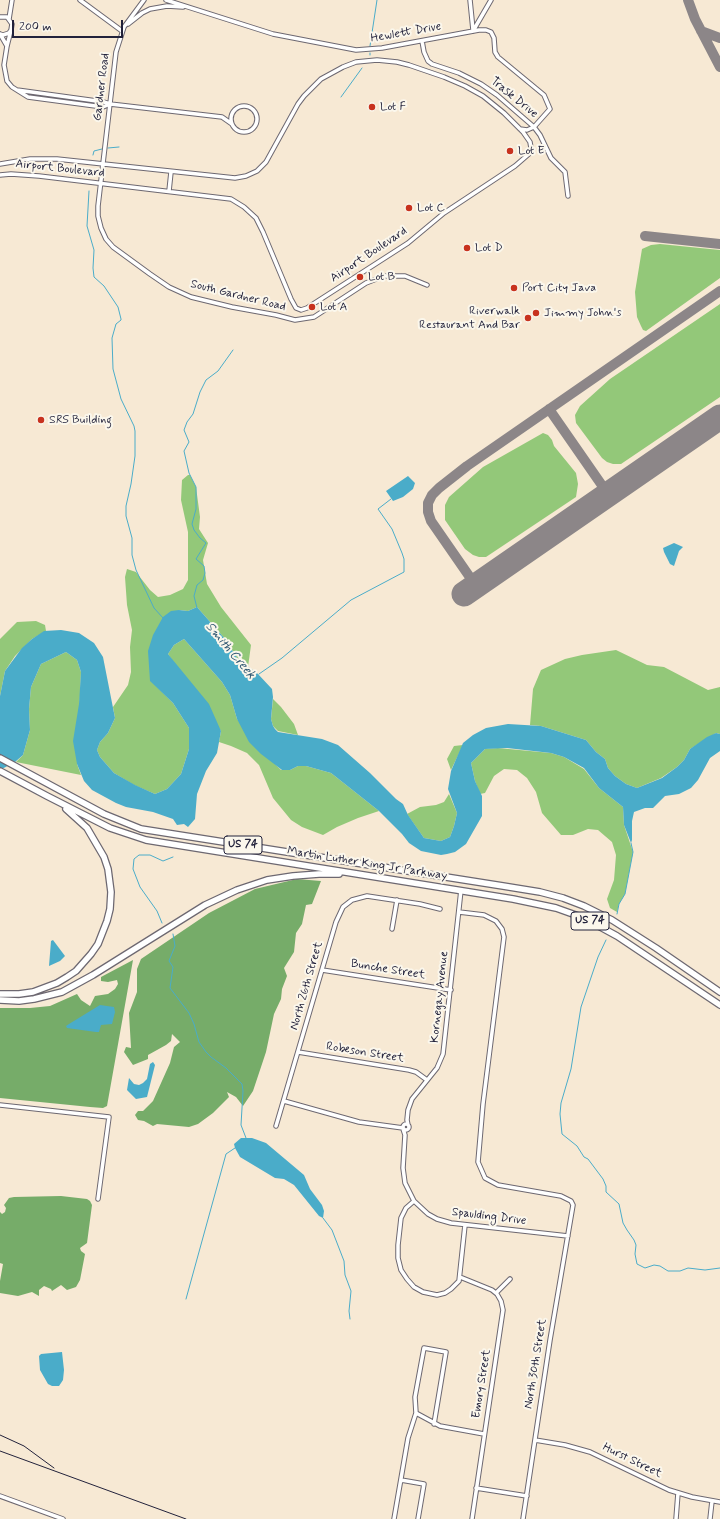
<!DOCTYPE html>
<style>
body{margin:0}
#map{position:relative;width:720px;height:1519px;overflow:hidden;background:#f7e9d4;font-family:Mynerve,sans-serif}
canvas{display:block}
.scale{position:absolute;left:12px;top:20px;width:111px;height:18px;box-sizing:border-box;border:2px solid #22223b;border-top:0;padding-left:5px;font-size:12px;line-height:14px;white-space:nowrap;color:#22223b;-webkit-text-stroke:3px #fbf7ec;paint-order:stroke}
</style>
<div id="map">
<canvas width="720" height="1519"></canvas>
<div class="scale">200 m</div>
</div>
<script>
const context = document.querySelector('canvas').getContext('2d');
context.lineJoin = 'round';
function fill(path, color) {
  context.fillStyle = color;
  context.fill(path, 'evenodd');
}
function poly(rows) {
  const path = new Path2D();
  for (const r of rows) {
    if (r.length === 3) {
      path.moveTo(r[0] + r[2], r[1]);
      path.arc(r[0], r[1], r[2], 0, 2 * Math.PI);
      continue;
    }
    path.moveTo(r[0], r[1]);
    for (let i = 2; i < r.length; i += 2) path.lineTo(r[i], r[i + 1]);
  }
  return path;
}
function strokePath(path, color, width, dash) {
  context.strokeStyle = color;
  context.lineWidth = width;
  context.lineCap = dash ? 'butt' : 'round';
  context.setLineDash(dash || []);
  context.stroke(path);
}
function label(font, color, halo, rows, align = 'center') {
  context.font = font + ' Mynerve,sans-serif';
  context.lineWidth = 4;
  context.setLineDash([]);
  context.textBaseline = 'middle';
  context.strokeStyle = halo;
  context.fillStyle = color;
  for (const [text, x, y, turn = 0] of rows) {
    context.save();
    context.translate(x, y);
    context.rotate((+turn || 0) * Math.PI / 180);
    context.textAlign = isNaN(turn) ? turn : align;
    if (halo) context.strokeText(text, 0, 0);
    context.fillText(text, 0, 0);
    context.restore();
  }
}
fill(poly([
 [660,244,720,250,720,278,646,331,643,330,641,326,637,317,635,292,642,249,651,245],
 [720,304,720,397,621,464,613,464,607,462,602,458,576,423,575,415,580,406,610,379],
 [543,433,548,435,552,440,554,446,576,473,578,484,576,497,486,557,479,557,473,555,465,549,445,520,445,505,449,497,483,467],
 [188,475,190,475,196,487,200,517,199,529,208,543,203,560,207,584,221,607,251,645,248,667,237,658,226,640,197,607,188,611,179,610,150,668,150,680,173,703,189,728,189,749,181,774,167,789,155,794,134,785,114,773,100,757,97,750,100,742,108,733,115,718,113,707,128,685,131,672,130,647,132,630,127,605,125,577,127,569,136,572,150,590,158,597,170,595,183,589,188,580,188,532,181,500,182,480],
 [36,621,45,625,46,631,32,639,15,656,5,671,0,696,0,639,17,622],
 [184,639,222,682,230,695,237,719,273,762,281,770,290,770,298,766,306,766,331,773,379,811,358,818,337,827,323,835,302,827,291,820,273,798,259,765,247,753,231,746,219,742,221,731,168,654,174,645],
 [616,650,647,665,664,667,708,690,720,687,720,734,716,733,690,749,684,760,677,767,661,778,637,788,626,784,615,776,608,768,605,759,596,752,586,740,541,726,530,725,533,689,541,670,565,659,582,655],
 [66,652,77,660,81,672,77,764,81,775,16,762,23,755,30,730,29,709,31,687,41,664],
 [273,699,281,707,294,724,298,735,278,731,273,726,271,719],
 [463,745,451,770,447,759,454,746],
 [498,748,551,753,564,757,584,769,599,788,623,807,624,825,633,852,625,894,619,904,617,912,610,908,607,899,614,880,616,855,612,842,598,830,588,829,573,835,561,835,542,813,536,792,527,778,517,770,504,769,494,776,485,793,480,794,475,781,471,763,485,749],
 [449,794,457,813,454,826,450,837,441,841,424,838,407,814,420,807,436,805,444,802]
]), '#93c879');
fill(poly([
 [297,879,321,881,312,904,306,905,302,924,296,933,294,952,284,968,287,976,282,989,281,999,274,1014,266,1052,253,1091,243,1106,236,1097,227,1092,229,1097,213,1113,198,1124,189,1127,157,1124,153,1126,144,1121,138,1120,135,1115,138,1111,143,1111,153,1101,170,1063,174,1047,180,1042,172,1034,171,1041,166,1045,148,1055,148,1059,133,1065,124,1052,126,1047,131,1048,129,1013,137,992,137,969,141,959,209,913,255,889],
 [133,960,107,1106,103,1108,90,1107,0,1098,0,1008,30,1008,50,1006,77,994,81,1000,90,1006,95,996,108,994,115,989,118,984,117,980,108,982,101,981,101,977],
 [61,1196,87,1199,90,1201,92,1205,87,1243,80,1248,81,1251,85,1254,80,1280,76,1287,67,1290,61,1285,52,1291,51,1289,44,1286,39,1290,39,1296,32,1292,18,1296,0,1293,0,1281,3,1264,0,1263,0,1212,2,1214,5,1212,6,1208,4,1205,9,1198,14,1197]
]), '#76ac69');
fill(poly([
 [408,476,415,483,413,489,403,497,393,501,386,491],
 [674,543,683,547,679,551,674,566,670,564,664,552,663,548],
 [197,607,226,640,237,658,258,674,272,689,273,697,271,719,273,726,275,729,278,732,322,739,338,745,370,773,396,799,403,804,408,815,424,838,441,841,450,837,454,826,457,813,448,789,451,771,463,743,473,735,486,728,508,724,541,726,586,740,596,752,605,759,608,768,615,776,626,784,637,788,662,778,677,767,684,760,690,749,707,737,716,733,720,734,720,751,710,758,698,780,691,788,679,794,665,796,653,808,645,808,634,812,632,821,632,840,631,843,624,825,623,807,599,788,584,768,564,757,551,753,507,748,485,749,471,763,475,781,482,796,482,816,466,844,455,852,447,854,441,855,421,851,409,843,402,834,379,811,331,773,306,766,298,766,290,770,282,770,261,754,249,742,237,719,230,695,222,682,184,639,174,645,168,654,209,704,221,731,217,753,206,771,197,794,195,819,188,827,184,824,177,825,173,819,153,812,126,807,116,803,92,790,84,781,77,764,73,741,79,704,81,672,77,660,66,652,41,664,31,687,29,709,30,730,23,755,15,762,0,770,0,696,5,671,22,648,32,639,44,631,61,630,79,633,94,643,103,657,115,718,108,733,100,742,97,750,100,757,114,773,135,785,155,794,167,789,181,774,189,749,189,728,173,703,150,681,148,651,153,635,163,617,171,611,179,610,188,611],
 [53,940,65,956,60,961,49,966,51,941],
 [100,1005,114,1007,115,1012,112,1024,101,1025,99,1032,96,1032,67,1028,66,1026,69,1024],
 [153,1062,155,1065,147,1097,136,1099,127,1090,129,1078,134,1084,139,1085,143,1083,147,1079,150,1064],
 [241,1138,252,1138,266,1143,304,1175,310,1189,322,1205,324,1211,323,1218,319,1216,294,1185,284,1179,275,1178,240,1157,235,1148,234,1144],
 [62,1352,64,1370,63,1380,59,1386,52,1386,48,1384,40,1370,39,1356,41,1354]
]), '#4aacc9');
strokePath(poly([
 [370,46,377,0],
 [370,55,370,53],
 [341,97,362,68],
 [108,148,119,147],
 [93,155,94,151,102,149],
 [89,191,87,226,94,250,93,268,94,277,104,286,118,307,121,319,121,320,116,324,112,338,113,369,121,399,134,426,135,431,135,456,131,484,126,506,126,516,132,538,132,555,136,570,154,608,163,618],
 [197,608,194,596,197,585,203,580,205,573,204,566,196,559,206,543,200,538,194,530,192,524,196,509,196,487,189,473,184,451,189,442,184,430,187,422,193,414,200,392,206,380,218,371,233,350],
 [259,674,282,658,351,600,404,572,404,559,402,553,392,529,378,509,391,499],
 [617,914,619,904,625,894,633,852,631,843],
 [162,923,157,911,140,887,133,869,134,859,139,855,150,855,163,861,173,857],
 [173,934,175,946,169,961,173,967,170,988,189,1013,194,1024,199,1042,206,1052,211,1057,226,1068,242,1084,243,1091,241,1125,246,1138],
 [606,940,598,957,581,1007,571,1069,561,1103,560,1114,562,1134,577,1146,584,1157,588,1159,603,1179,606,1186,606,1192,619,1204,623,1223,627,1230,634,1240,636,1245,635,1254,637,1264,645,1268,654,1265,660,1266,668,1271,680,1271,688,1268,705,1270,720,1268],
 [323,1218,332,1230,344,1261,345,1275,351,1291,349,1311,350,1319],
 [186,1299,226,1154,235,1148]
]), '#4aacc9', 1);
strokePath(poly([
 [688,0,695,19,720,67],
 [701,31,720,38],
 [645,236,720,244],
 [549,409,608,494],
 [476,586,431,521,428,512,428,503,432,495,439,488,467,466,720,291]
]), '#8c8688', 10);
strokePath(poly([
 [464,594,720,417]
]), '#8c8688', 25);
const minor = poly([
 [80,0,122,31],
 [144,0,124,27,116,52,98,206,98,216,101,228,106,239,113,247,150,274,169,287,191,297,232,307,276,315,295,320,314,317,366,283,384,276,405,276,427,285],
 [166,0,273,34,356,50,382,48,479,30,486,30,491,32,494,38,495,52,498,57,544,95,550,109,534,127,527,130,520,129],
 [470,0,473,30],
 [0,17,7,17,12,24,11,30,9,33,3,35,0,34],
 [9,19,12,0],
 [128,24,142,13,150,9,167,6,183,7],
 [11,30,7,46,4,65,7,81,12,87,28,97,103,107,110,104],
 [473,31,491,0],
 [0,34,7,46],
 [422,41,424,52,428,61,432,64,459,73,481,84,497,95,534,127,540,135,551,158,565,172,568,196],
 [17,90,104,102,110,104,222,117,232,124],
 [244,119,13],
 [0,164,30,159,57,159,235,178,246,176,257,171,266,162,298,104,304,96,321,79,343,67,356,62,377,60,397,62,409,65,444,77,465,86,483,96,504,113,523,132,530,142,531,148,530,153,515,166,444,213,408,243,307,308,301,310,296,308,291,299,263,232,256,218,244,207,231,199,39,176,11,174,0,175],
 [169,191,171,172],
 [459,912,484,915,496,921,502,929,504,937,483,1104,478,1162,485,1178,498,1185,561,1196,571,1201,573,1205,550,1340,523,1519],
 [392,929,397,900],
 [322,970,451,990],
 [298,1052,409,1070,416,1072,427,1080],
 [284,1101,359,1122,403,1128],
 [0,1105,109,1117,98,1199],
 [406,1127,3],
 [408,1125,407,1120,408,1110,412,1099,437,1068,443,1054,461,890],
 [276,1126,336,922,343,907,352,900,367,896,420,904,440,909],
 [403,1129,405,1135,403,1168,405,1183,414,1201,428,1214,437,1219,451,1223,568,1236],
 [414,1201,406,1208,401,1218,398,1245,398,1258,401,1270,407,1279,414,1287,423,1292,437,1295,445,1293,451,1289,459,1281,465,1225],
 [460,1277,492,1290,497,1294,501,1301,503,1310,472,1519],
 [496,1293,510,1279],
 [416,1413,440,1426,484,1434],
 [535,1440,565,1445,590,1452,669,1490,692,1497,720,1502],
 [401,1480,424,1484,418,1519],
 [476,1488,527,1496],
 [0,1496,63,1519],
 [394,1519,408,1438,416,1413,415,1397,424,1348,446,1352,434,1424],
 [676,1519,678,1493],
 [710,1519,712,1501]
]);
const highway = poly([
 [0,758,104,814,141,829,503,886,540,892,563,898,584,906,612,920,656,948,720,992],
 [0,771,47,796,110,828,146,840,513,899,556,908,584,918,617,936,720,1005],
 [0,994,19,994,33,992,57,983,67,977,76,971,91,954,98,944,107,921,110,909,111,892,108,869,104,857,87,828,66,809],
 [0,1000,19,1001,34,999,62,992,93,975,205,905,237,890,267,880,293,876,319,874,339,874]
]);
strokePath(minor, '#6d6871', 5.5);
strokePath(highway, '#6d6871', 8);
strokePath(minor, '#fff', 3.5);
strokePath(highway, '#fff', 5.5);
strokePath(poly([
 [0,1435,24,1446,54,1468],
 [0,1451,186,1519]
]), '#22223b', 1);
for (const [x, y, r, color] of [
 [372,107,4,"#c8321e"],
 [510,151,4,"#c8321e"],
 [409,208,4,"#c8321e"],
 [467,248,4,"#c8321e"],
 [360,277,4,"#c8321e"],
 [514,288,4,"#c8321e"],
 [312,307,4,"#c8321e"],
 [536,313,4,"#c8321e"],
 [528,318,4,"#c8321e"],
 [41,420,4,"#c8321e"]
]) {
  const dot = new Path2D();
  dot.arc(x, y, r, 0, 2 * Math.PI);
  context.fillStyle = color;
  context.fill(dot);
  strokePath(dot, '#fbf7ec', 1.5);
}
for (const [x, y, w] of [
 [243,845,38],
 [590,921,38]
]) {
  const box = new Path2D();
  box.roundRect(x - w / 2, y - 9, w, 18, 3);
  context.fillStyle = '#fbf7ec';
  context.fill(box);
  strokePath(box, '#22223b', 1);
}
label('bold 11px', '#22223b', null, [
 ["US 74",243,845],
 ["US 74",590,921]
]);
label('12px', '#22223b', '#fbf7ec', [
 ["Hewlett Drive",406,33,-10],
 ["Gardner Road",102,87,-83],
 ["Trask Drive",514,98,39],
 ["Airport Boulevard",60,169,6],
 ["Airport Boulevard",369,255,-34],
 ["South Gardner Road",238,296,14],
 ["Martin Luther King Jr Parkway",367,864,9],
 ["Bunche Street",388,970,9],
 ["North 26th Street",307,986,-74],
 ["Kornegay Avenue",440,997,-84],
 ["Robeson Street",365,1053,9],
 ["Spaulding Drive",489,1217,7],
 ["North 30th Street",536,1364,-81],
 ["Emory Street",482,1384,-81],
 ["Hurst Street",632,1461,26]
]);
label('12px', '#22223b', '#fbf7ec', [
 ["Lot F",380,107],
 ["Lot E",518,151],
 ["Lot C",417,208],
 ["Lot D",475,248],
 ["Lot B",368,277],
 ["Port City Java",522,288],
 ["Lot A",320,307],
 ["Riverwalk",520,311,"right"],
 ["Restaurant And Bar",520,325,"right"],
 ["Jimmy John's",544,313],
 ["SRS Building",49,420]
], 'left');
label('italic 13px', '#325974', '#fbf7ec', [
 ["Smith Creek",230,651,50]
]);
</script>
